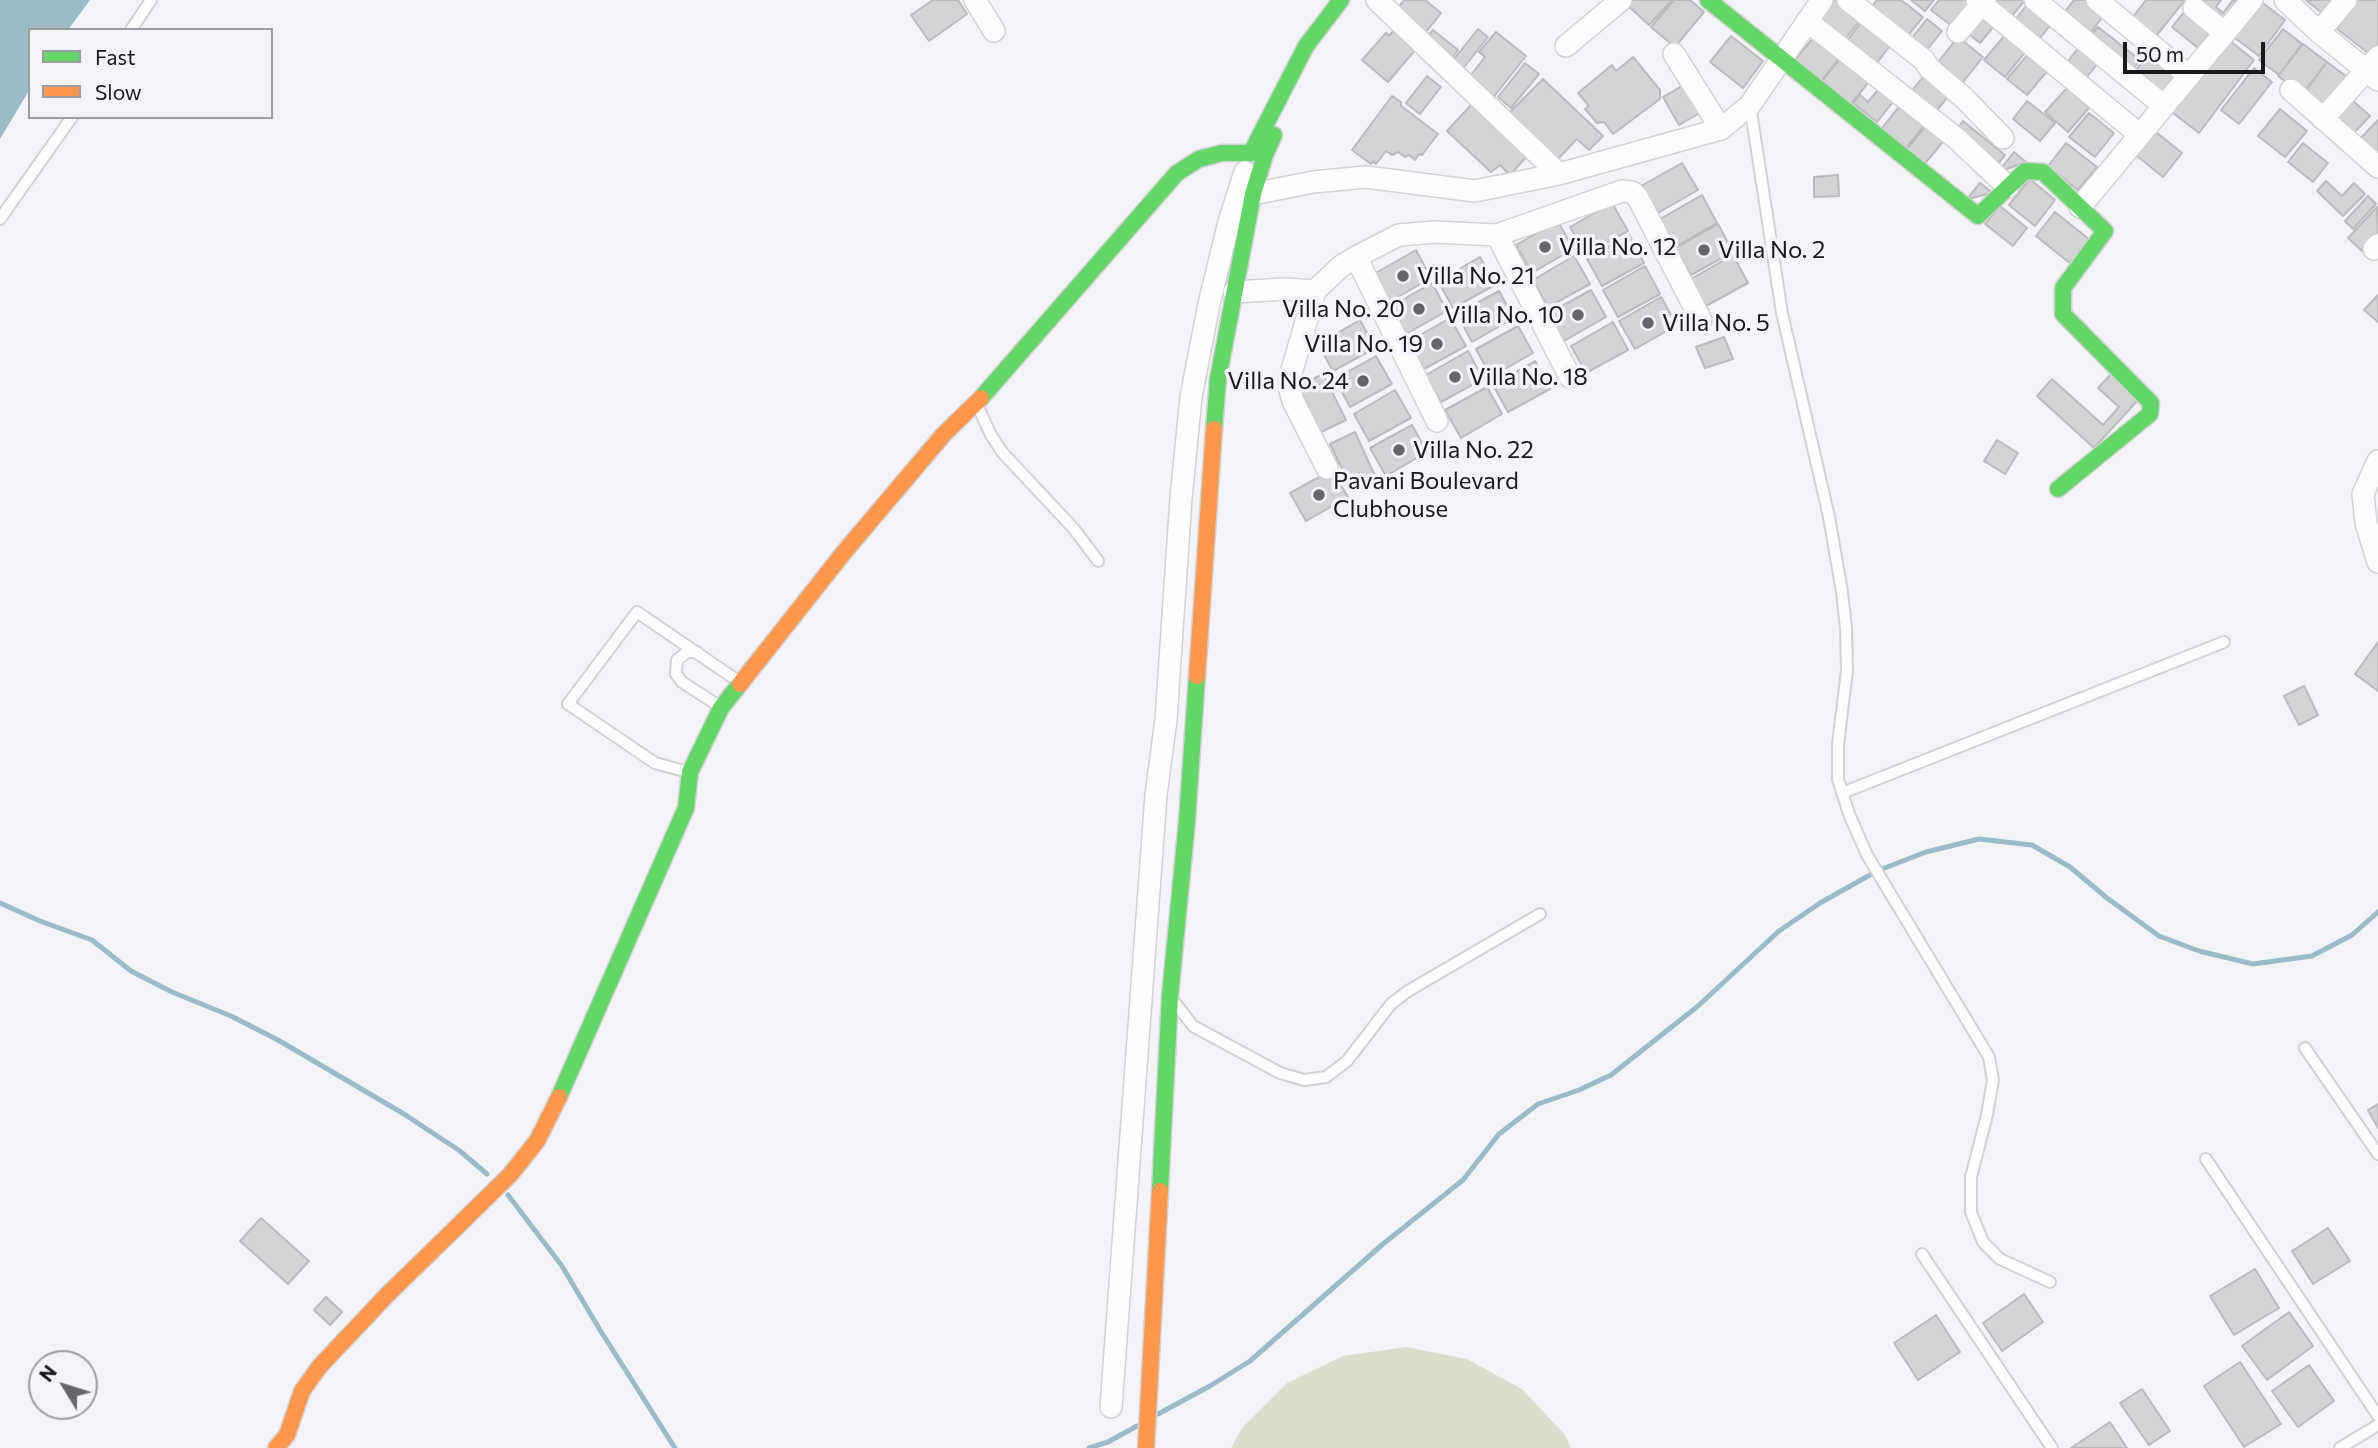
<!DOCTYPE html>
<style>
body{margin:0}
#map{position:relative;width:2378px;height:1448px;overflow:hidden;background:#f4f4f8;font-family:Commissioner,sans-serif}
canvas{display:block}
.legend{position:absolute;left:28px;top:28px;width:245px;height:91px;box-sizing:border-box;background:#f3f3f9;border:2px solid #9c9ca1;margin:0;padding:9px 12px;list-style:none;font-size:21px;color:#19191c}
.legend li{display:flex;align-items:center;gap:14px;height:35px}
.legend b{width:35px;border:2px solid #9c9ca1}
.north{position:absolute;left:28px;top:1350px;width:70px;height:70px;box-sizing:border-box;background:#f3f3f9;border:2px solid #9c9ca1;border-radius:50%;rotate:308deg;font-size:19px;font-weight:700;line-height:28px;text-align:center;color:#19191c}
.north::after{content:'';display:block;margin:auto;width:24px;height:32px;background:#666669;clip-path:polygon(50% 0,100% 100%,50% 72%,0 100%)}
.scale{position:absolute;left:2123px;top:42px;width:142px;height:32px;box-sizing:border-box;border:4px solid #19191c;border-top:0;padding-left:9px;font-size:21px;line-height:24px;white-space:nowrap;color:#19191c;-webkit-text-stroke:5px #f3f3f9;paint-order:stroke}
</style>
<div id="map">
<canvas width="2378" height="1448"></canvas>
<ul class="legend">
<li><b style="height:9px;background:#63d668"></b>Fast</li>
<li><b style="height:9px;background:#ff974d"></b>Slow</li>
</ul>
<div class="north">N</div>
<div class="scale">50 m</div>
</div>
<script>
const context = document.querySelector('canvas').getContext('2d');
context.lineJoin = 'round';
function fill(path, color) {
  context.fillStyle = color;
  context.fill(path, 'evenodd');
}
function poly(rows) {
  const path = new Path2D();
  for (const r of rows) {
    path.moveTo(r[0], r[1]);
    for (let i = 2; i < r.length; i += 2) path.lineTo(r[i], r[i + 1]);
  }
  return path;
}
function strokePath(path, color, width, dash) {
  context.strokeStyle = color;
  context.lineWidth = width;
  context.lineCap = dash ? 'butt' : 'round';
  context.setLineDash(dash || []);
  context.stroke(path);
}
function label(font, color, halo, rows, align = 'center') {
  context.font = font + ' Commissioner,sans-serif';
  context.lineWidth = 7;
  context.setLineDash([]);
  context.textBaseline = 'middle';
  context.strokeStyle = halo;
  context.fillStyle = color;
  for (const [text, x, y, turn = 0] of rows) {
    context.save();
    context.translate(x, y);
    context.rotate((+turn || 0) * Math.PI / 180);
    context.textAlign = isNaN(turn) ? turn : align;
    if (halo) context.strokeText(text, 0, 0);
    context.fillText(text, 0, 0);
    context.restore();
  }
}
fill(poly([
 [1406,1347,1467,1359,1522,1389,1565,1435,1571,1448,1231,1448,1242,1428,1287,1383,1343,1356]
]), '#d9dece');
fill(poly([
 [0,0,90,0,68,30,30,30,30,89,0,139]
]), '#9abbc8');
strokePath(poly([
 [0,903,40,921,92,940,131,971,172,992,231,1016,278,1040,404,1114,460,1151,487,1174],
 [508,1195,562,1266,600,1330,675,1448],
 [1158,1414,1210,1386,1250,1361,1383,1244,1463,1180,1499,1134,1538,1104,1579,1090,1611,1075,1698,1006,1779,931,1820,903,1877,871,1926,852,1979,839,2032,845,2070,867,2107,898,2159,936,2199,951,2253,964,2312,956,2352,935,2378,912],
 [1089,1448,1108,1442,1137,1426]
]), '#9abbc8', 5);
const building = poly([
 [933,0,958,0,967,14,929,41,911,15,933,0],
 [1404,0,1425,0,1441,13,1423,36,1394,13,1404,0],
 [1630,0,1672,0,1649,25,1626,4,1630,0],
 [1674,0,1690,0,1704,12,1675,47,1651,27,1674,0],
 [1830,0,1839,0,1862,18,1842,43,1813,21,1830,0],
 [1877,0,1901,0,1923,17,1905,39,1869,10,1877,0],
 [1911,0,1934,0,1925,11,1911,0],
 [1939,0,1972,0,1953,27,1931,10,1939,0],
 [1990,0,2025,0,2011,17,1990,0],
 [2074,0,2088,0,2105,14,2087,37,2061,16,2074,0],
 [2146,0,2185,0,2156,36,2133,17,2146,0],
 [2205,0,2221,0,2216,7,2223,13,2233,0,2243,0,2223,26,2199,8,2205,0],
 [2259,0,2285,20,2259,56,2231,35,2259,0],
 [2306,0,2343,0,2328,18,2306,0],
 [2357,0,2378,0,2378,48,2372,56,2336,28,2357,0],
 [2030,1,2054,20,2035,45,2010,26,2030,1],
 [2188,7,2214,27,2198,48,2172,27,2188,7],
 [1984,8,1999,20,1980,43,1965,31,1984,8],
 [1927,19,1942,31,1922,56,1907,44,1927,19],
 [1862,21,1892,43,1874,67,1844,45,1862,21],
 [2098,27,2140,60,2129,74,2087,40,2098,27],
 [1478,29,1488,37,1461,71,1451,63,1478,29],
 [2283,29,2302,44,2279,75,2259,60,2283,29],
 [1394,30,1416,49,1388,82,1362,60,1386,33,1389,36,1394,30],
 [1433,30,1458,50,1450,61,1424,41,1433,30],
 [1496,32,1526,56,1492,99,1467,80,1485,57,1479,52,1496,32],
 [1818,32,1844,52,1821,81,1795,60,1818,32],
 [2006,34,2026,51,2005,77,1984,60,2006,34],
 [1731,36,1763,61,1743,88,1710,62,1731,36],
 [1958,37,1983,57,1959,87,1934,67,1958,37],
 [2225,37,2254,60,2199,133,2169,110,2225,37],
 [2303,44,2327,62,2302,94,2278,76,2303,44],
 [2079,47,2098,63,2083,82,2064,66,2079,47],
 [2029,53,2049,69,2027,95,2007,79,2029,53],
 [1844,54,1873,77,1850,105,1821,82,1844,54],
 [2148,55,2174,76,2157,98,2130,77,2148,55],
 [1633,57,1660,90,1660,99,1613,134,1604,122,1597,123,1585,109,1589,106,1578,93,1612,65,1616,71,1633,57],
 [2327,62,2350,79,2327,109,2305,92,2327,62],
 [1525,63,1539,74,1511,108,1498,97,1525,63],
 [2254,68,2272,82,2239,124,2221,110,2254,68],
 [1926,73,1951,93,1932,116,1907,97,1926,73],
 [1427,76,1441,87,1420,114,1406,103,1427,76],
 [1543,79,1603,136,1589,150,1577,139,1554,163,1506,116,1543,79],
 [1687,83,1703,111,1679,125,1663,97,1687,83],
 [1882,85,1897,97,1877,122,1853,103,1860,95,1868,102,1882,85],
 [2067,88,2089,108,2068,132,2045,112,2067,88],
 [1392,96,1401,102,1401,106,1438,134,1422,155,1419,154,1415,160,1409,155,1405,157,1398,152,1392,155,1386,151,1376,164,1373,161,1371,164,1352,150,1392,96],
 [2350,98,2370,116,2351,136,2332,117,2350,98],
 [2027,101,2055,123,2040,141,2013,119,2027,101],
 [1903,102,1927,122,1906,148,1882,128,1903,102],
 [1472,104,1529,154,1510,175,1500,165,1491,172,1447,131,1472,104],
 [2280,109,2307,131,2285,157,2258,136,2280,109],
 [2089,113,2114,133,2095,157,2069,137,2089,113],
 [2378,120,2378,159,2358,141,2378,120],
 [1963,121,2005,155,1996,166,1954,133,1963,121],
 [1928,123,1946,138,1923,166,1905,152,1928,123],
 [2151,128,2182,153,2163,177,2132,152,2151,128],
 [2066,143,2097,167,2078,190,2048,166,2066,143],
 [2303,143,2328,163,2313,182,2288,162,2303,143],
 [2014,152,2026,162,1998,172,2014,152],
 [1682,163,1698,190,1656,214,1641,186,1682,163],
 [1838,175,1839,196,1814,197,1814,177,1838,175],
 [2030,179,2055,200,2035,226,2009,205,2030,179],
 [2326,181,2342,196,2354,183,2365,194,2343,216,2317,191,2326,181],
 [1980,183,1993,193,1967,199,1980,183],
 [1702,195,1717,223,1675,247,1660,219,1702,195],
 [2368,196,2376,204,2353,229,2345,221,2368,196],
 [1612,203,1628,231,1586,254,1570,227,1612,203],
 [2000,206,2027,228,2013,246,1985,224,2000,206],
 [2377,207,2378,234,2362,251,2348,238,2377,207],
 [2055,212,2090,240,2071,264,2036,236,2055,212],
 [1558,221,1573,249,1532,273,1516,245,1558,221],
 [1718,224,1733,252,1691,275,1676,248,1718,224],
 [1629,235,1644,263,1602,286,1587,259,1629,235],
 [1416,250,1431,278,1389,302,1374,274,1416,250],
 [1733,255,1748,283,1706,306,1691,279,1733,255],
 [1574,256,1590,284,1548,307,1533,280,1574,256],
 [1480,257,1495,285,1453,308,1438,281,1480,257],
 [1645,266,1660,294,1618,317,1603,290,1645,266],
 [1432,283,1447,311,1406,334,1390,307,1432,283],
 [1591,290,1606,317,1564,341,1549,313,1591,290],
 [1499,291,1514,318,1472,342,1457,314,1499,291],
 [2378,295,2378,322,2364,310,2378,295],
 [1661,297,1677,325,1635,349,1619,321,1661,297],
 [1450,318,1466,346,1424,369,1408,342,1450,318],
 [1360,320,1375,348,1333,371,1318,344,1360,320],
 [1613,322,1628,350,1586,373,1571,346,1613,322],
 [1518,326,1533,353,1491,377,1476,349,1518,326],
 [1724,337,1733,359,1705,368,1696,347,1724,337],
 [1468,351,1483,379,1441,402,1426,375,1468,351],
 [1376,356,1392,384,1350,407,1335,379,1376,356],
 [1535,361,1550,389,1508,412,1493,385,1535,361],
 [1323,374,1346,420,1321,432,1298,386,1323,374],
 [2111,374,2139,399,2094,448,2037,396,2052,379,2103,425,2119,407,2098,388,2111,374],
 [1487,387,1502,414,1461,438,1445,410,1487,387],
 [1395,390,1411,418,1369,441,1354,414,1395,390],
 [1412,425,1427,452,1386,476,1370,448,1412,425],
 [1355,432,1376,478,1352,490,1330,444,1355,432],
 [1997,440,2018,453,2005,474,1984,461,1997,440],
 [1332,470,1348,497,1306,521,1290,493,1332,470],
 [2378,642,2378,691,2355,674,2378,642],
 [2304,686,2318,715,2299,725,2284,696,2304,686],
 [2378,1104,2378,1128,2368,1110,2378,1104],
 [261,1218,309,1261,288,1284,240,1241,261,1218],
 [2328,1228,2350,1261,2313,1284,2292,1251,2328,1228],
 [2255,1269,2279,1308,2234,1335,2210,1296,2255,1269],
 [2024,1294,2043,1322,2002,1351,1983,1323,2024,1294],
 [326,1297,342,1312,330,1325,314,1310,326,1297],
 [2289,1312,2313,1346,2267,1380,2242,1346,2289,1312],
 [1936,1315,1960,1352,1918,1380,1894,1343,1936,1315],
 [2240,1362,2281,1424,2244,1447,2204,1386,2240,1362],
 [2309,1365,2334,1401,2298,1427,2272,1391,2309,1365],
 [2142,1389,2170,1431,2149,1445,2120,1403,2142,1389],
 [2110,1422,2127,1448,2071,1448,2110,1422]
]);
fill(building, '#d4d4d7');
strokePath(building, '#bbbbbe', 2);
const lane = poly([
 [131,30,151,0],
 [1750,105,1782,313,1829,517,1842,592,1846,628,1847,671,1838,744,1838,779,1849,814,1867,855,1989,1057,1993,1080,1987,1115,1971,1177,1971,1212,1983,1242,2000,1259,2050,1282],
 [0,219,72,117],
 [977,405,991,435,1002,452,1074,529,1098,561],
 [697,652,687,652,677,660,676,674,682,682,719,706],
 [688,772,655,763,568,704,637,612,738,681],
 [1842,793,2224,642],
 [1176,1004,1193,1026,1280,1073,1304,1080,1326,1077,1347,1061,1391,1004,1408,991,1540,914],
 [2305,1048,2378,1154],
 [2206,1159,2378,1416],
 [1922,1254,2052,1448],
 [2340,1448,2378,1425]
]);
const street = poly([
 [975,0,994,31],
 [1377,0,1559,174],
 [1848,0,1924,60,1929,68,1963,97,2003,138],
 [1977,0,2140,135],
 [2035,0,2164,106],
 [2097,0,2189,76],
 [2285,0,2319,32,2378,80],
 [2194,8,2225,33],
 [1807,21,1957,139,2008,187],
 [1958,32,1985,0],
 [2319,32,2346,0],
 [1566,46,1621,0],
 [1674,54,1721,129],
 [2291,90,2378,167],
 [2323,119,2378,57],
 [1253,194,1313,182,1366,177,1475,191,1559,174,1721,129,1750,105,1822,0],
 [2080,207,2252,0],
 [1497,235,1570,377],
 [2374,249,2378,245],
 [1356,257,1437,421],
 [1234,292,1285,289,1315,291],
 [2378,461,2363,494,2366,523,2378,562],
 [1327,468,1293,401,1290,390,1290,377,1315,291,1340,267,1356,257,1399,235,1434,232,1497,235,1622,191,1632,192,1638,198,1701,320],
 [1111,1407,1156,795,1166,720,1181,498,1191,397,1209,304,1229,222,1245,172]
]);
const fast = poly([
 [1708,0,1978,216,2025,171,2043,172,2105,231,2063,288,2063,314,2151,403,2150,414,2058,489],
 [981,398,1177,173,1199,159,1222,153,1251,153,1306,46,1341,0],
 [1214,429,1218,379,1253,194,1265,155,1274,135],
 [559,1097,686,808,690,772,721,708,740,684],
 [1160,1191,1170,996,1187,821,1197,676]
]);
const slow = poly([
 [1197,676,1214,429],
 [740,684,845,551,944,434,981,398],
 [276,1448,287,1435,302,1391,320,1366,387,1295,510,1175,537,1141,559,1097],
 [1146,1448,1160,1191]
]);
strokePath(lane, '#d2d2d5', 14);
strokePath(street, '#d2d2d5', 24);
strokePath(fast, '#d2d2d5', 19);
strokePath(slow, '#d2d2d5', 19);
strokePath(lane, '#fdfdfe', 10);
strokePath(street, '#fdfdfe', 21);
strokePath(fast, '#63d668', 16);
strokePath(slow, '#ff974d', 16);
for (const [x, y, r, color] of [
 [1545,247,7,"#666669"],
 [1704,250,7,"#666669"],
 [1403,276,7,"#666669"],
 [1419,309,7,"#666669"],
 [1578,315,7,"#666669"],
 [1648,323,7,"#666669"],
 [1437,344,7,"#666669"],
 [1455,377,7,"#666669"],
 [1363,381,7,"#666669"],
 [1399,450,7,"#666669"],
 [1319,495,7,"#666669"]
]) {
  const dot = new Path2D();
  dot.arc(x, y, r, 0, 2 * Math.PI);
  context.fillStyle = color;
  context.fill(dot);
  strokePath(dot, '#f3f3f9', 2.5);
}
label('24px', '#19191c', '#f3f3f9', [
 ["Villa No. 12",1559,247],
 ["Villa No. 2",1718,250],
 ["Villa No. 21",1417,276],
 ["Villa No. 20",1405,309,"right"],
 ["Villa No. 10",1564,315,"right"],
 ["Villa No. 5",1662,323],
 ["Villa No. 19",1423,344,"right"],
 ["Villa No. 18",1469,377],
 ["Villa No. 24",1349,381,"right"],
 ["Villa No. 22",1413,450],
 ["Pavani Boulevard",1333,481],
 ["Clubhouse",1333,509]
], 'left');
</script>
